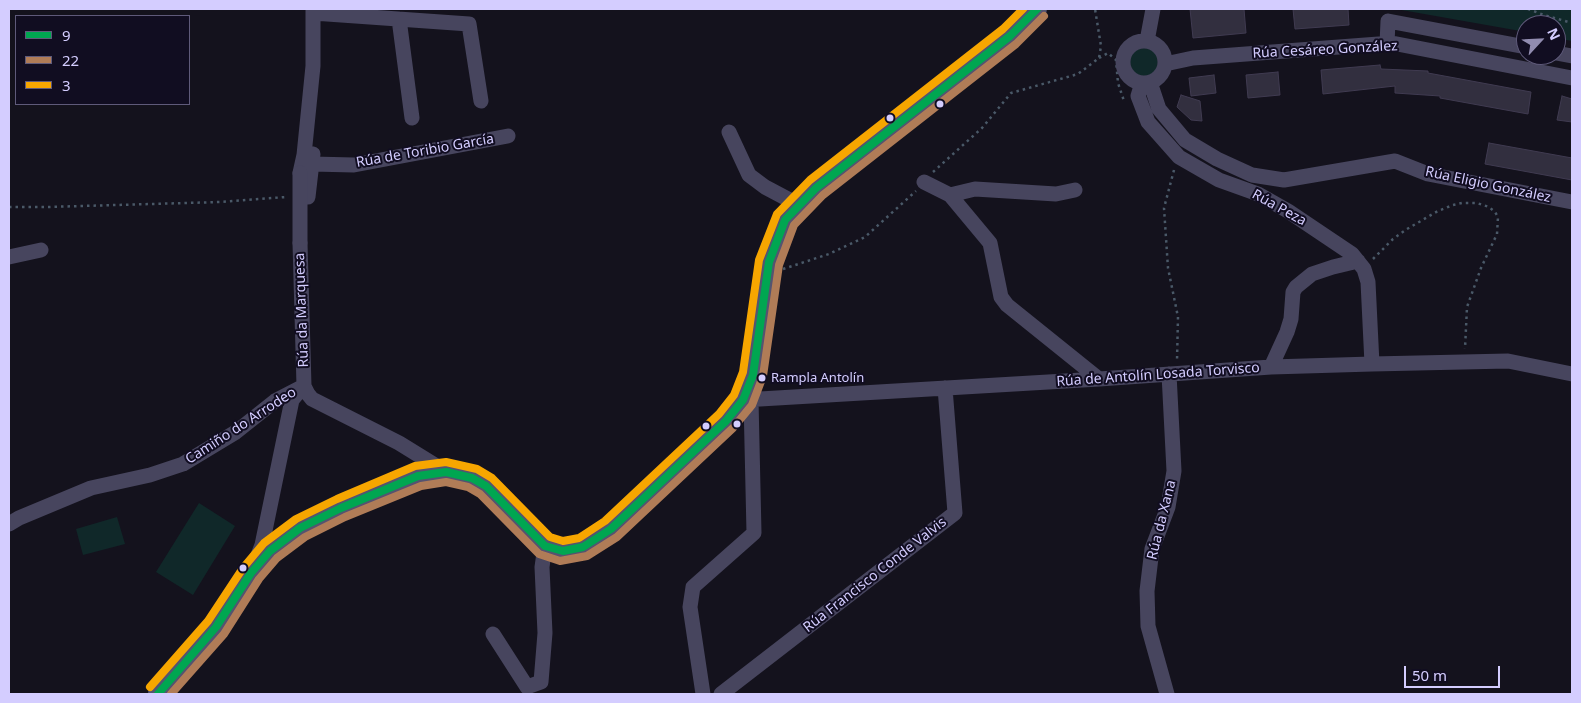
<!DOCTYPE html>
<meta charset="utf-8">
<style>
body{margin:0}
#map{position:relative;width:1581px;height:703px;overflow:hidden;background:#14121d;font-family:"Noto Sans",sans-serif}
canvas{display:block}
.frame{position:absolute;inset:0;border:10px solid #d4cdff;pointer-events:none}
.legend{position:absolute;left:15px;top:15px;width:175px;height:90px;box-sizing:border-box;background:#110d21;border:1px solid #5f5a7a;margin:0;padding:6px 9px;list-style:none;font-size:15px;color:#d4cdff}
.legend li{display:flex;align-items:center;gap:10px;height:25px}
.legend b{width:25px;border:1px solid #5f5a7a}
.north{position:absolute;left:1516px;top:15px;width:50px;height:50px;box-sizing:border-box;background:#110d21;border:1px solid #5f5a7a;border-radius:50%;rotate:65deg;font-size:14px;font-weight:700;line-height:20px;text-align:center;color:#d4cdff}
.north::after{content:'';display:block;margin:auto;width:18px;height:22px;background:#918cb0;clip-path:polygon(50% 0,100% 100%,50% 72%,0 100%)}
.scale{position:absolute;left:1404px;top:666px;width:96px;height:22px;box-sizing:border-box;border:2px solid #d4cdff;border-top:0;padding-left:6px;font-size:15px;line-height:18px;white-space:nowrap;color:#d4cdff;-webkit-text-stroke:4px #110d21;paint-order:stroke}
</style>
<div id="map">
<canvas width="1581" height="703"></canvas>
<div class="frame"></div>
<ul class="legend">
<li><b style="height:6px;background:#00a651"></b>9</li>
<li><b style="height:6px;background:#b07c57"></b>22</li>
<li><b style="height:6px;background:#f7a600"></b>3</li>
</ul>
<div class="north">N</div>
<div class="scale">50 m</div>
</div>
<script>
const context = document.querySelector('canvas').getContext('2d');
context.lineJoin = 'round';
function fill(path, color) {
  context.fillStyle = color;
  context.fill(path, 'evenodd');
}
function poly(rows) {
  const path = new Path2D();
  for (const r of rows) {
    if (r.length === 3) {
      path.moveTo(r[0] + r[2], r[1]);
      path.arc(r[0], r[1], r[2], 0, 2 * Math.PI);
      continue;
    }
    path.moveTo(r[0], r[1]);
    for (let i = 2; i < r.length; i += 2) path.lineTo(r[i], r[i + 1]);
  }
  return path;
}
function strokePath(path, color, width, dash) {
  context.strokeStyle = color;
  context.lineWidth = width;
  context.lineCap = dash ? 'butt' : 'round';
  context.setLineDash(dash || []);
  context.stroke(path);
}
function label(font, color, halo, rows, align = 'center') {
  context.font = font + ' "Noto Sans",sans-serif';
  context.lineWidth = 4;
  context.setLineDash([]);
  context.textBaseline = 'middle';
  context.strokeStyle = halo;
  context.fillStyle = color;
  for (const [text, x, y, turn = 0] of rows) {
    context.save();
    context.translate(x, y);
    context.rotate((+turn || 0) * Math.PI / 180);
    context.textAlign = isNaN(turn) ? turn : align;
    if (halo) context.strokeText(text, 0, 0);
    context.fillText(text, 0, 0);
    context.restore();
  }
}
fill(poly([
 [1396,9,1572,9,1572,41,1556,38,1556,25,1526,25,1526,32],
 [1144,62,14],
 [199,503,235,526,193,595,156,572],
 [117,517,125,544,83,555,76,529]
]), '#102829');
const building = poly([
 [1190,9,1244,9,1246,33,1193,38,1190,9],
 [1293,9,1348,9,1349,25,1295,29,1293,9],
 [1380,65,1381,69,1428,71,1428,73,1531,92,1528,114,1440,98,1440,96,1395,93,1395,86,1323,94,1321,70,1380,65],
 [1278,72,1280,95,1248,98,1246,75,1278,72],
 [1214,75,1216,93,1191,96,1189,78,1214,75],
 [1181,95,1200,101,1202,121,1191,120,1177,107,1181,95],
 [1562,96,1572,99,1572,122,1557,120,1562,96],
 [1489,143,1572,158,1572,180,1485,164,1489,143]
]);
fill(building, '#322f3f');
strokePath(building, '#403b51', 1);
strokePath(poly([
 [1528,9,1544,15,1572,23],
 [1099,58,1108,53,1116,60,1118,83,1124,101],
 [1174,170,1164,208,1168,268,1178,317,1177,361],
 [933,172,982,128,1011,93,1078,74,1099,58,1101,46,1095,9],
 [9,207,48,207,220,202,286,197],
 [1373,259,1393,239,1407,229,1438,211,1453,205,1462,203,1477,203,1489,207,1495,212,1498,217,1497,234,1481,268,1467,307,1465,349],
 [783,269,829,254,865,237,916,191]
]), '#4a5968', 2.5, [2.5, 4]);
strokePath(poly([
 [313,13,469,24,481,101],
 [399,19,412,118],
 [1147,41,1153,9],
 [1144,62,21],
 [1387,44,1388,21,1526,47],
 [1556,53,1572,56],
 [1165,64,1193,58,1392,43,1572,78],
 [1150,82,1159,109,1185,140,1217,159,1252,175,1284,180,1395,161,1428,174,1572,202],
 [1142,83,1138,96,1148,122,1179,157,1219,180,1258,194,1288,211,1352,254,1364,269,1368,282,1372,364],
 [729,132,749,175,765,187,799,205],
 [312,164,354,165,508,136],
 [300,173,304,155,313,66,313,9],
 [924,182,950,195,990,243,1001,297,1007,305,1099,379],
 [950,195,975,189,1056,194,1075,190],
 [308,197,313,154],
 [300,243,304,386,308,394,312,399,399,443,446,472],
 [9,257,41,250],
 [1271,367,1287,332,1291,319,1293,292,1296,287,1312,274,1333,267,1358,261],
 [743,400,1099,379,1271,367,1372,364,1508,361,1572,374],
 [9,524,19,518,91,488,150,475,183,464,236,432,275,401,304,386],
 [255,563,262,545,292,400,301,389],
 [493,634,527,687,541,682,545,633,542,567,545,546],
 [703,694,690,607,693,587,754,533,751,400],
 [721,694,955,513,945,388],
 [1167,694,1148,626,1147,591,1152,549,1168,507,1174,471,1169,374]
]), '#47455e', 15);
strokePath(poly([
 [158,694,216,627,251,573,270,551,300,528,341,508,418,476,446,472,472,478,486,486,545,546,563,551,583,547,611,529,678,465,726,421,743,400,753,375,769,262,785,220,816,188,1010,36,1037,9]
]), '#555370', 20);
strokePath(poly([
 [300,173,300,243]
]), '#47455e', 15);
strokePath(poly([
 [158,694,216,627,251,573,270,551,300,528,341,508,418,476,446,472,472,478,486,486,545,546,563,551,583,547,611,529,726,421,743,400,753,375,769,262,785,220,816,188,1010,36,1037,9]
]), '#00a651', 8);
strokePath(poly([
 [171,694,224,634,259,579,277,558,305,537,345,517,421,486,446,482,468,487,480,494,539,554,560,561,587,556,617,537,733,428,752,405,763,376,779,265,794,225,823,195,1016,44,1044,16]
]), '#b07c57', 8);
strokePath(poly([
 [150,687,208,621,243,568,264,543,296,519,337,499,415,466,446,462,477,469,492,478,550,537,563,541,579,538,605,521,719,414,734,395,743,372,759,260,777,214,810,180,1003,29,1023,9]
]), '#f7a600', 8);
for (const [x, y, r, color] of [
 [940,104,4.5,"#d4cdff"],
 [890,118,4.5,"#d4cdff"],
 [762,378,4.5,"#d4cdff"],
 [737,424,4.5,"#d4cdff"],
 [706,426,4.5,"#d4cdff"],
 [243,568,4.5,"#d4cdff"]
]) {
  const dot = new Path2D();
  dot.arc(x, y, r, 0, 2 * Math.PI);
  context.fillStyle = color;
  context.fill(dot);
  strokePath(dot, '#110d21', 2);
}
label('13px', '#d4cdff', '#110d21', [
 ["Rampla Antolín",771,378]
], 'left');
label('14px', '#d4cdff', '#110d21', [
 ["Rúa Cesáreo González",1325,50,-3],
 ["Rúa de Toribio García",425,151,-10],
 ["Rúa Eligio González",1488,185,12],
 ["Rúa Peza",1279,208,29],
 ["Rúa da Marquesa",302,310,-92],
 ["Rúa de Antolín Losada Torvisco",1158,375,-4],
 ["Camiño do Arrodeo",241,426,-33],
 ["Rúa da Xana",1162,520,-76],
 ["Rúa Francisco Conde Valvis",875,575,-38]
]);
</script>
